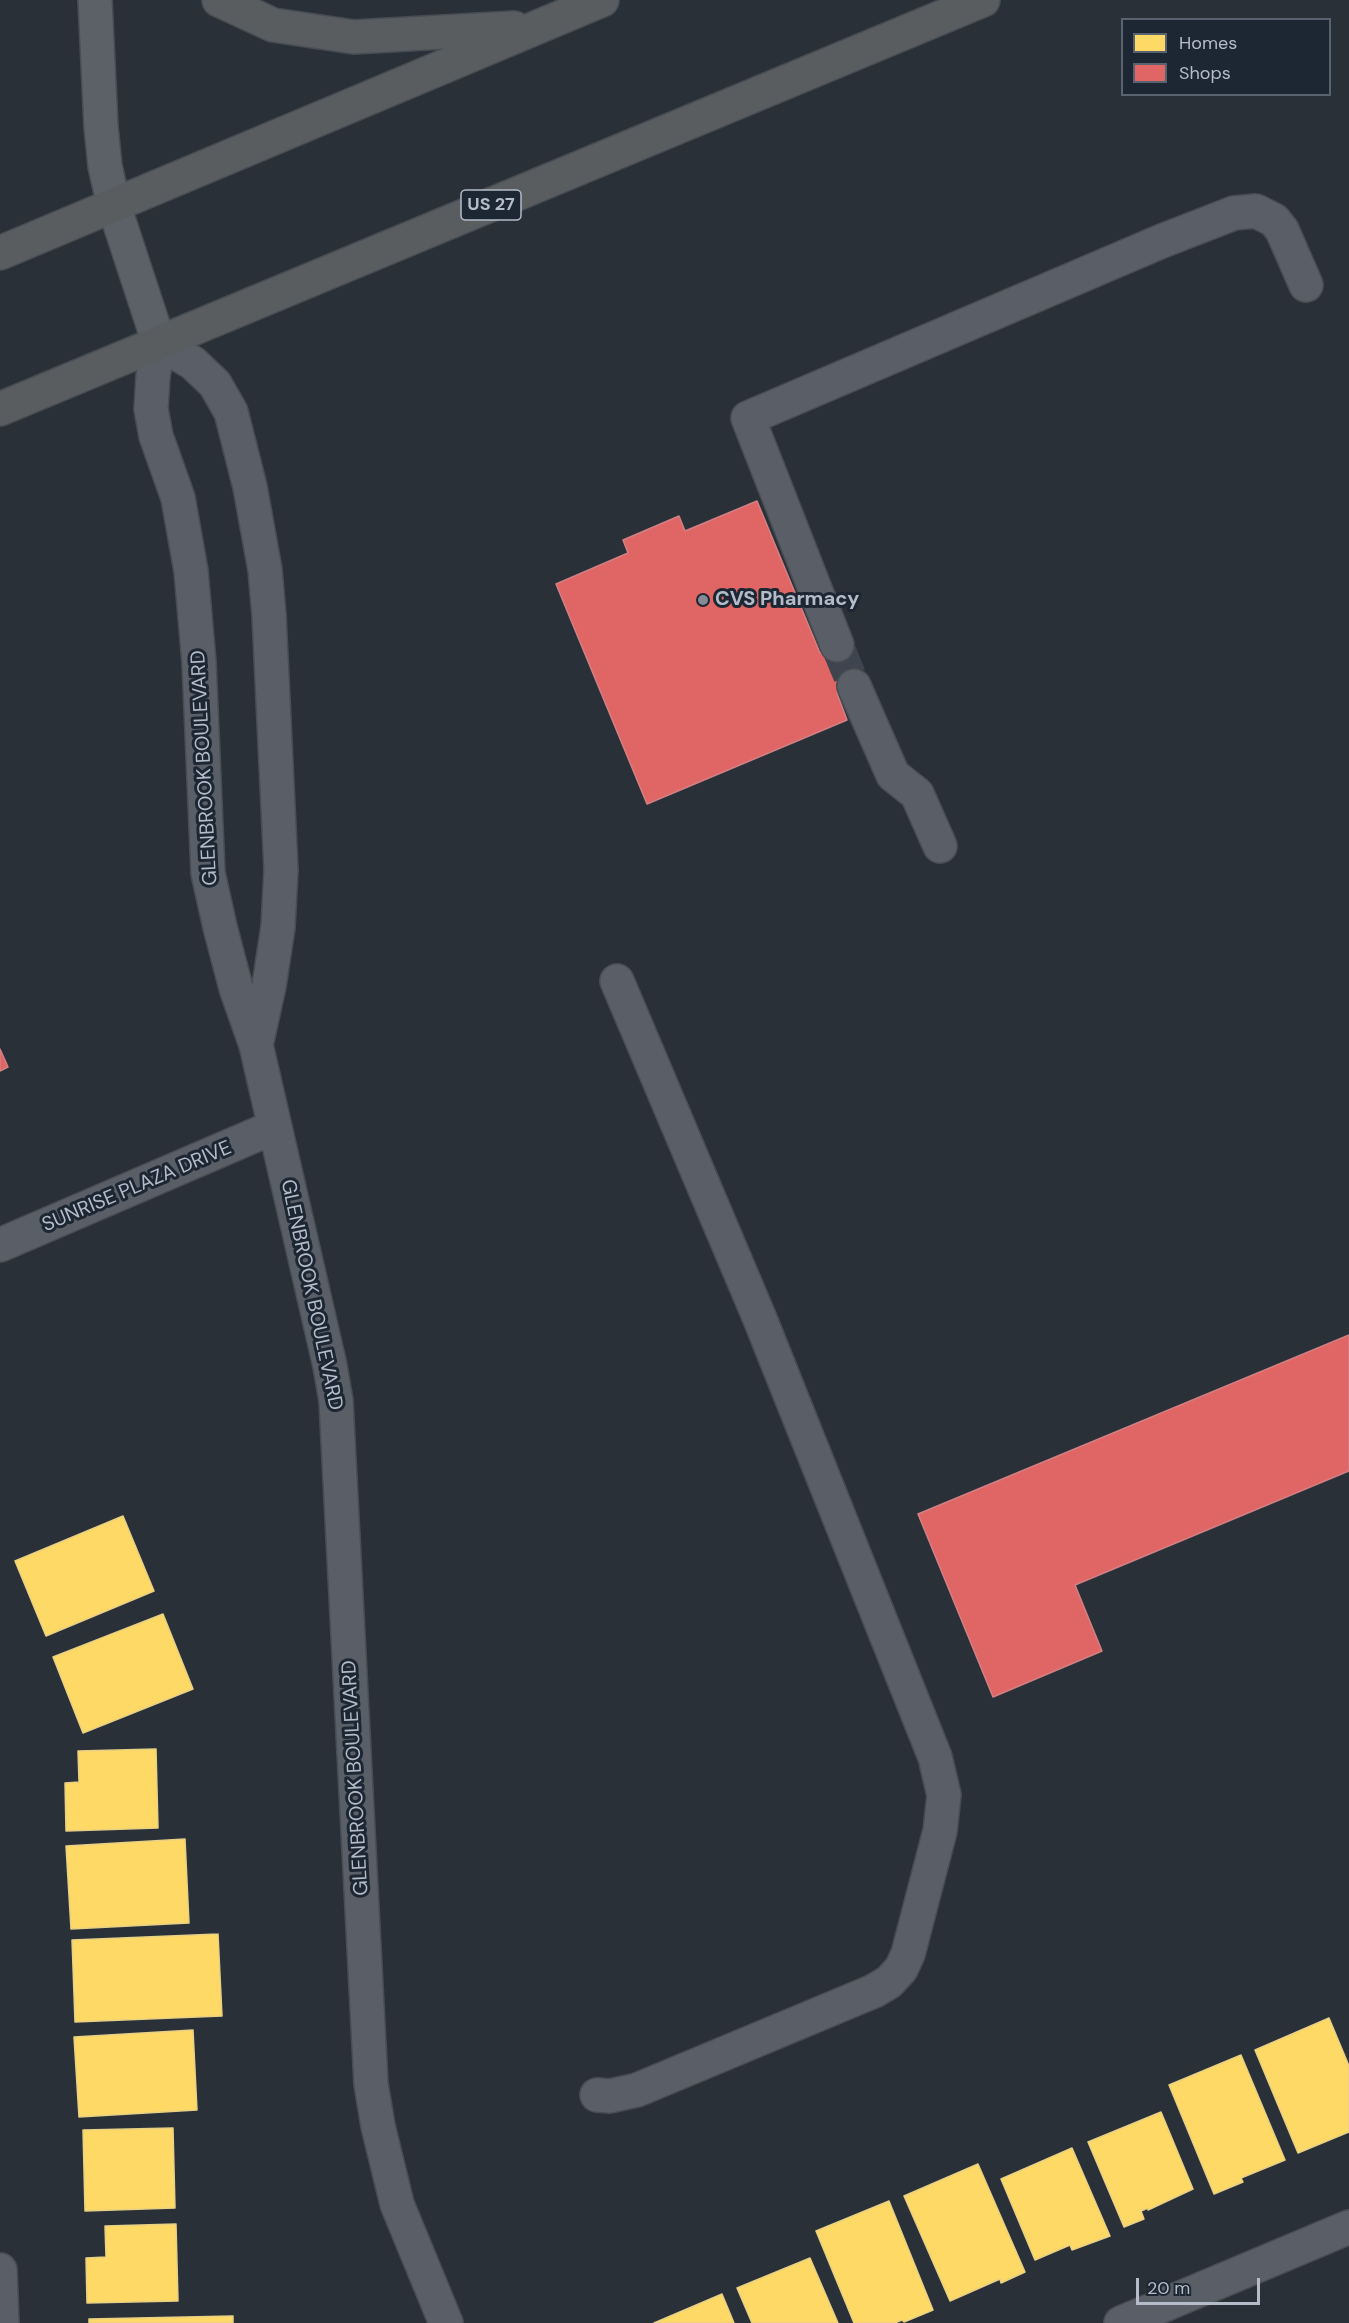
<!DOCTYPE html>
<style>
body{margin:0}
#map{position:relative;width:1349px;height:2323px;overflow:hidden;background:#2a3038;font-family:"DM Sans",sans-serif}
canvas{display:block}
.legend{position:absolute;left:1121px;top:18px;width:210px;height:78px;box-sizing:border-box;background:#1d2633;border:2px solid #59626f;margin:0;padding:8px 10px;list-style:none;font-size:18px;color:#b4bcc9}
.legend li{display:flex;align-items:center;gap:12px;height:30px}
.legend b{width:30px;border:2px solid #59626f}
.scale{position:absolute;left:1136px;top:2278px;width:124px;height:27px;box-sizing:border-box;border:3px solid #b4bcc9;border-top:0;padding-left:8px;font-size:18px;line-height:21px;white-space:nowrap;color:#b4bcc9;-webkit-text-stroke:4px #1d2633;paint-order:stroke}
</style>
<div id="map">
<canvas width="1349" height="2323"></canvas>
<ul class="legend">
<li><b style="height:16px;background:#ffd966"></b>Homes</li>
<li><b style="height:16px;background:#e06666"></b>Shops</li>
</ul>
<div class="scale">20 m</div>
</div>
<script>
const context = document.querySelector('canvas').getContext('2d');
context.lineJoin = 'round';
function fill(path, color) {
  context.fillStyle = color;
  context.fill(path, 'evenodd');
}
function poly(rows) {
  const path = new Path2D();
  for (const r of rows) {
    path.moveTo(r[0], r[1]);
    for (let i = 2; i < r.length; i += 2) path.lineTo(r[i], r[i + 1]);
  }
  return path;
}
function strokePath(path, color, width, dash) {
  context.strokeStyle = color;
  context.lineWidth = width;
  context.lineCap = dash ? 'butt' : 'round';
  context.setLineDash(dash || []);
  context.stroke(path);
}
function label(font, color, halo, rows, align = 'center') {
  context.font = font + ' "DM Sans",sans-serif';
  context.lineWidth = 6;
  context.setLineDash([]);
  context.textBaseline = 'middle';
  context.strokeStyle = halo;
  context.fillStyle = color;
  for (const [text, x, y, turn = 0] of rows) {
    context.save();
    context.translate(x, y);
    context.rotate((+turn || 0) * Math.PI / 180);
    context.textAlign = isNaN(turn) ? turn : align;
    if (halo) context.strokeText(text, 0, 0);
    context.fillText(text, 0, 0);
    context.restore();
  }
}
const homes = poly([
 [123,1516,154,1591,46,1636,15,1561,123,1516],
 [163,1614,193,1689,83,1733,53,1657,163,1614],
 [156,1749,158,1828,66,1831,65,1783,79,1782,78,1751,156,1749],
 [185,1839,189,1923,71,1929,66,1846,185,1839],
 [218,1934,222,2016,75,2022,72,1940,218,1934],
 [1329,2018,1349,2066,1349,2132,1298,2153,1255,2050,1329,2018],
 [193,2030,197,2110,79,2117,74,2037,193,2030],
 [1241,2055,1285,2160,1241,2178,1243,2182,1214,2194,1169,2085,1241,2055],
 [1161,2112,1193,2189,1148,2210,1148,2208,1141,2211,1144,2219,1124,2227,1088,2142,1161,2112],
 [173,2128,175,2208,85,2211,83,2130,173,2128],
 [1072,2148,1110,2236,1072,2250,1070,2245,1035,2260,1001,2179,1072,2148],
 [978,2164,1025,2272,1001,2283,1000,2279,950,2301,904,2196,978,2164],
 [889,2201,933,2310,904,2322,902,2320,895,2323,854,2323,816,2231,889,2201],
 [176,2224,178,2301,87,2303,86,2258,106,2257,105,2226,176,2224],
 [810,2258,838,2323,752,2323,737,2288,810,2258],
 [722,2294,734,2323,654,2323,722,2294],
 [233,2316,233,2323,89,2323,89,2319,233,2316]
]);
fill(homes, '#ffd966');
strokePath(homes, '#e8d084', 1.5);
const shops = poly([
 [757,501,820,653,849,641,865,681,837,693,847,720,647,804,556,584,628,553,623,540,679,516,685,531,757,501],
 [0,1049,8,1067,0,1071,0,1049],
 [1349,1335,1349,1471,1075,1585,1102,1651,993,1697,918,1514,1349,1335]
]);
fill(shops, '#e06666');
strokePath(shops, '#d38084', 1.5);
strokePath(poly([
 [837,645,854,686]
]), '#3f454e', 33, [33, 16]);
const minor = poly([
 [837,645,748,418,1162,241,1234,213,1256,211,1274,220,1282,230,1306,285],
 [854,686,893,775,917,794,940,846],
 [256,1045,269,986,278,927,281,870,269,615,265,570,250,487,231,412,215,384,193,363,159,343,153,376,151,409,156,436,178,498,191,571,199,662,208,873,220,927,236,988,256,1045,330,1366,336,1401,371,2084,378,2126,397,2204,446,2323],
 [0,1245,274,1127],
 [597,2095,610,2096,637,2090,874,1991,889,1982,901,1969,908,1954,940,1831,944,1795,935,1757,760,1319,617,981],
 [0,2270,2,2323],
 [1121,2323,1349,2227]
]);
const major = poly([
 [95,0,101,127,105,166,114,206,159,343]
]);
const highway = poly([
 [219,0,273,25,354,37,514,28],
 [0,253,602,0],
 [0,409,983,0]
]);
strokePath(minor, '#484c53', 36);
strokePath(major, '#484c55', 36);
strokePath(highway, '#474c53', 36);
strokePath(minor, '#5a5e66', 33);
strokePath(major, '#5c6168', 33);
strokePath(highway, '#5a5d60', 33);
for (const [x, y, r, color] of [
 [703,600,6,"#848b96"]
]) {
  const dot = new Path2D();
  dot.arc(x, y, r, 0, 2 * Math.PI);
  context.fillStyle = color;
  context.fill(dot);
  strokePath(dot, '#1d2633', 2);
}
for (const [x, y, w] of [
 [491,205,60]
]) {
  const box = new Path2D();
  box.roundRect(x - w / 2, y - 15, w, 30, 4.5);
  context.fillStyle = '#1d2633';
  context.fill(box);
  strokePath(box, '#b4bcc9', 1.5);
}
label('bold 18px', '#b4bcc9', null, [
 ["US 27",491,205]
]);
label('bold 20px', '#b4bcc9', '#1d2633', [
 ["CVS Pharmacy",715,600]
], 'left');
label('20px', '#b4bcc9', '#1d2633', [
 ["GLENBROOK BOULEVARD",205,768,-93],
 ["SUNRISE PLAZA DRIVE",137,1187,-23],
 ["GLENBROOK BOULEVARD",311,1295,78],
 ["GLENBROOK BOULEVARD",356,1778,-93]
]);
</script>
